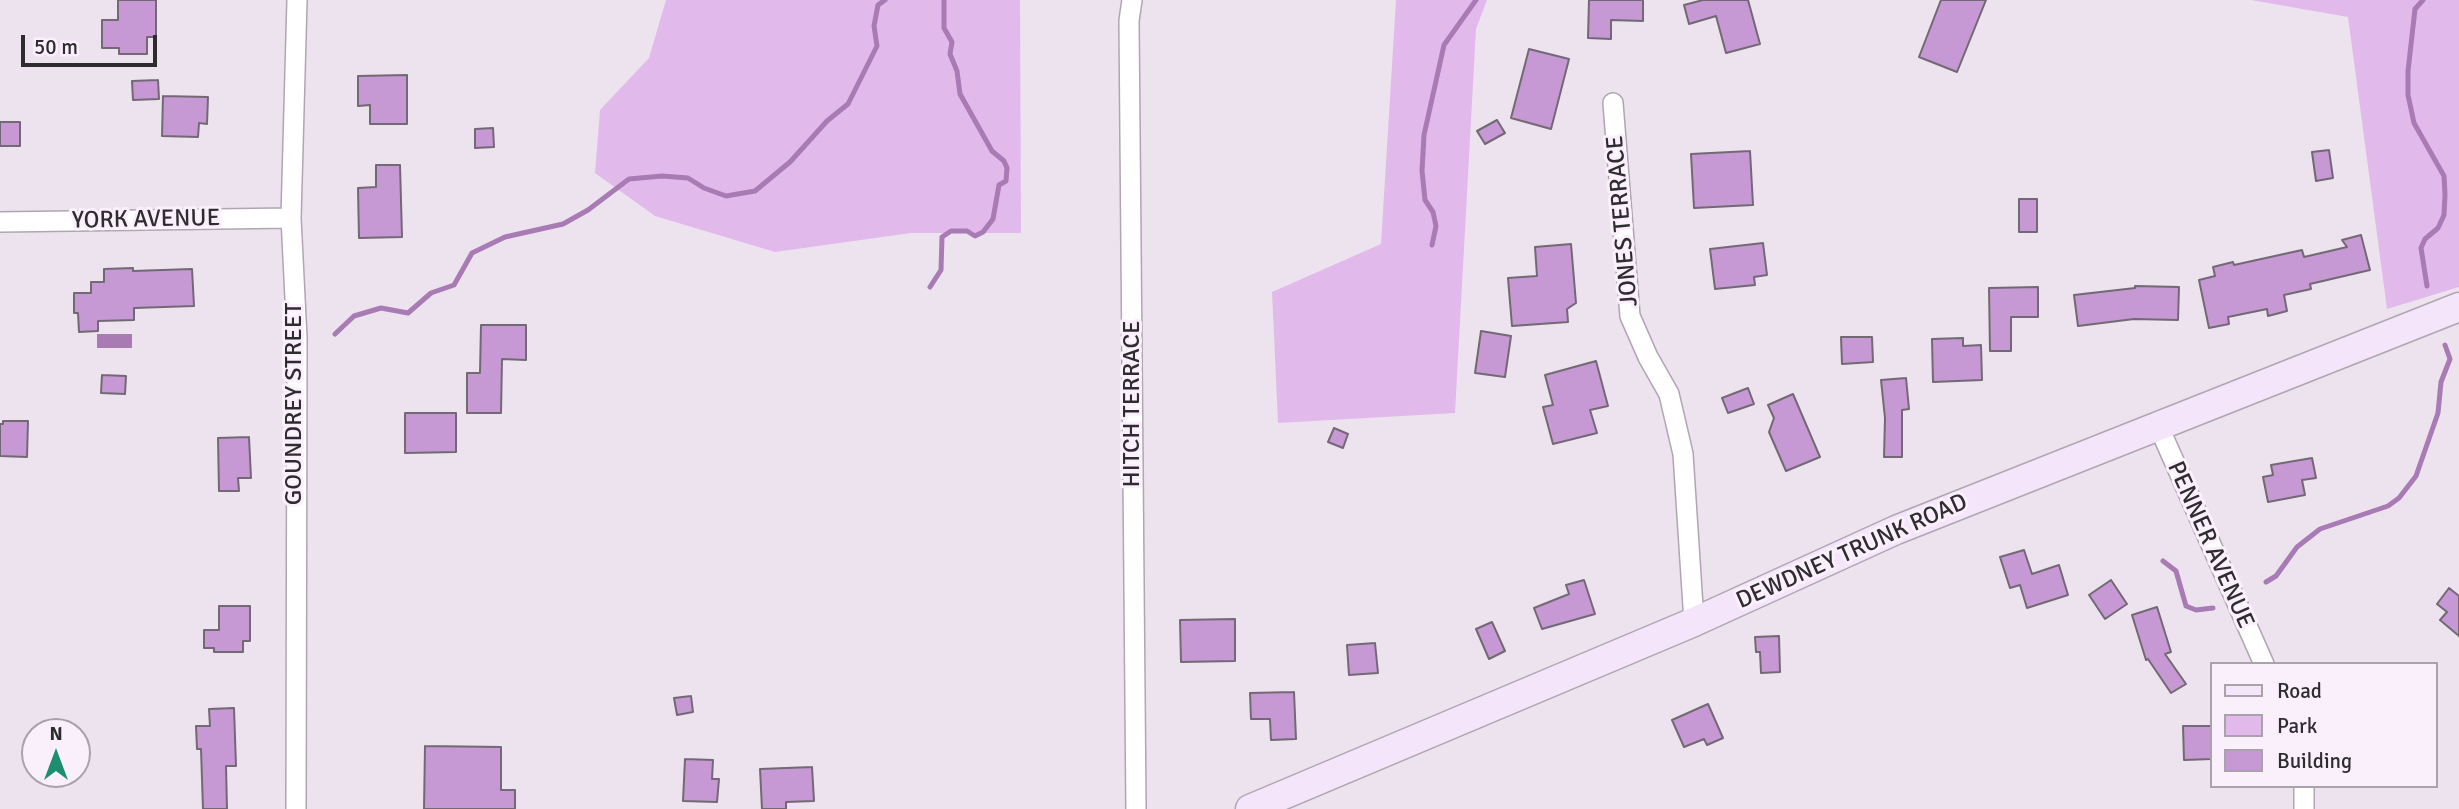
<!DOCTYPE html>
<style>
body{margin:0}
#map{position:relative;width:2459px;height:809px;overflow:hidden;background:#ede3ef;font-family:Signika,sans-serif}
canvas{display:block}
.legend{position:absolute;left:2210px;top:662px;width:228px;height:126px;box-sizing:border-box;background:#faf0fc;border:2px solid #a9a2aa;margin:0;padding:9px 12px;list-style:none;font-size:21px;color:#2f2c30}
.legend li{display:flex;align-items:center;gap:14px;height:35px}
.legend b{width:35px;border:2px solid #a9a2aa}
.north{position:absolute;left:21px;top:718px;width:70px;height:70px;box-sizing:border-box;background:#faf0fc;border:2px solid #a9a2aa;border-radius:50%;rotate:0deg;font-size:19px;font-weight:700;line-height:28px;text-align:center;color:#2f2c30}
.north::after{content:'';display:block;margin:auto;width:24px;height:32px;background:#1d8e6f;clip-path:polygon(50% 0,100% 100%,50% 72%,0 100%)}
.scale{position:absolute;left:21px;top:35px;width:136px;height:32px;box-sizing:border-box;border:4px solid #2f2c30;border-top:0;padding-left:9px;font-size:21px;line-height:24px;white-space:nowrap;color:#2f2c30;-webkit-text-stroke:5px #faf0fc;paint-order:stroke}
</style>
<div id="map">
<canvas width="2459" height="809"></canvas>
<ul class="legend">
<li><b style="height:9px;background:#f5e5fa"></b>Road</li>
<li><b style="height:19px;background:#e1baeb"></b>Park</li>
<li><b style="height:19px;background:#c799d4"></b>Building</li>
</ul>
<div class="north">N</div>
<div class="scale">50 m</div>
</div>
<script>
const context = document.querySelector('canvas').getContext('2d');
context.lineJoin = 'round';
function fill(path, color) {
  context.fillStyle = color;
  context.fill(path, 'evenodd');
}
function poly(rows) {
  const path = new Path2D();
  for (const r of rows) {
    path.moveTo(r[0], r[1]);
    for (let i = 2; i < r.length; i += 2) path.lineTo(r[i], r[i + 1]);
  }
  return path;
}
function strokePath(path, color, width, dash) {
  context.strokeStyle = color;
  context.lineWidth = width;
  context.lineCap = dash ? 'butt' : 'round';
  context.setLineDash(dash || []);
  context.stroke(path);
}
function label(font, color, halo, rows, align = 'center') {
  context.font = font + ' Signika,sans-serif';
  context.lineWidth = 6;
  context.setLineDash([]);
  context.textBaseline = 'middle';
  context.strokeStyle = halo;
  context.fillStyle = color;
  for (const [text, x, y, turn = 0] of rows) {
    context.save();
    context.translate(x, y);
    context.rotate((+turn || 0) * Math.PI / 180);
    context.textAlign = isNaN(turn) ? turn : align;
    if (halo) context.strokeText(text, 0, 0);
    context.fillText(text, 0, 0);
    context.restore();
  }
}
fill(poly([
 [666,0,1020,0,1021,233,911,233,775,252,655,216,595,173,600,110,649,58],
 [1396,0,1487,0,1476,29,1455,413,1278,423,1272,292,1381,244],
 [2251,0,2459,0,2459,287,2387,309,2348,17]
]), '#e1baeb');
fill(poly([
 [97,334,132,334,132,348,97,348]
]), '#a87bb4');
strokePath(poly([
 [2423,0,2415,9,2408,71,2408,95,2414,123,2444,176,2445,195,2444,215,2438,228,2425,239,2421,248,2427,286],
 [1432,245,1436,226,1433,212,1425,200,1422,171,1424,135,1444,45,1476,0],
 [930,287,941,270,942,237,951,231,967,231,975,236,983,232,993,219,999,185,1006,181,1007,168,1004,161,992,151,960,94,957,71,950,54,952,42,944,28,944,0],
 [335,334,354,316,381,308,408,313,431,293,454,285,472,253,505,237,563,224,588,210,629,179,662,176,688,178,704,188,726,196,755,191,790,162,827,121,848,104,877,46,874,26,878,5,885,0],
 [2163,561,2176,571,2186,606,2196,610,2213,608],
 [2266,582,2276,576,2297,547,2320,529,2388,506,2399,498,2416,476,2438,413,2441,382,2450,359,2445,345]
]), '#a87bb4', 5);
const building = poly([
 [118,0,156,0,156,37,147,37,147,54,119,54,119,48,102,48,102,20,118,20,118,0],
 [1589,0,1643,0,1643,21,1611,20,1611,39,1588,38,1589,0],
 [1703,0,1748,0,1760,44,1726,53,1716,16,1689,24,1684,5,1703,0],
 [1941,0,1986,0,1957,72,1919,57,1941,0],
 [1529,49,1569,59,1551,129,1511,118,1529,49],
 [407,75,407,124,370,124,370,105,358,106,358,76,407,75],
 [158,80,159,99,133,100,132,81,158,80],
 [163,96,208,97,207,124,199,123,198,137,162,136,163,96],
 [1497,120,1505,133,1485,144,1477,131,1497,120],
 [0,122,20,122,20,146,0,146,0,122],
 [493,128,494,147,475,148,475,129,493,128],
 [2329,150,2333,178,2316,181,2312,152,2329,150],
 [1750,151,1753,205,1694,208,1691,154,1750,151],
 [376,165,400,165,402,237,359,238,358,188,376,187,376,165],
 [2019,199,2037,199,2037,232,2019,232,2019,199],
 [2361,235,2370,270,2310,284,2311,289,2284,295,2287,311,2268,316,2267,309,2228,317,2229,324,2209,328,2199,280,2215,276,2213,267,2233,262,2234,265,2302,250,2304,257,2347,247,2342,240,2361,235],
 [1763,243,1767,275,1754,277,1755,285,1715,289,1710,249,1763,243],
 [1571,244,1576,303,1567,309,1568,322,1512,326,1508,278,1537,276,1535,247,1571,244],
 [133,268,133,271,192,269,194,306,134,308,134,320,98,321,98,331,79,332,78,313,74,313,74,293,91,293,91,282,104,282,104,269,133,268],
 [2135,286,2179,287,2178,320,2134,319,2078,326,2074,295,2135,288,2135,286],
 [2038,287,2038,317,2011,317,2011,351,1990,351,1989,288,2038,287],
 [481,325,526,325,526,360,502,359,501,413,467,413,467,373,480,373,481,325],
 [1481,331,1511,336,1505,377,1475,373,1481,331],
 [1841,337,1872,337,1873,362,1842,364,1841,337],
 [1963,338,1963,346,1981,345,1982,380,1933,382,1932,339,1963,338],
 [1596,361,1608,406,1590,410,1597,433,1553,444,1543,407,1553,405,1545,375,1596,361],
 [102,375,126,376,125,394,101,393,102,375],
 [1906,378,1909,409,1902,410,1902,457,1884,457,1885,418,1881,380,1906,378],
 [1748,388,1754,404,1728,413,1722,398,1748,388],
 [1793,394,1820,457,1786,471,1769,432,1774,418,1768,405,1793,394],
 [405,413,456,413,456,452,405,453,405,413],
 [3,421,28,421,27,457,0,456,0,424,3,424,3,421],
 [1334,428,1348,434,1343,448,1328,442,1334,428],
 [249,437,251,478,238,478,239,491,219,491,218,438,249,437],
 [2312,458,2316,478,2302,480,2305,495,2268,502,2263,477,2273,475,2271,465,2312,458],
 [2024,550,2032,574,2059,565,2068,595,2027,608,2020,585,2010,588,2000,557,2024,550],
 [1584,580,1595,614,1542,629,1534,608,1569,594,1566,585,1584,580],
 [2111,580,2127,604,2105,619,2089,595,2111,580],
 [2449,588,2459,596,2459,636,2440,620,2447,612,2437,604,2449,588],
 [219,606,250,606,250,641,243,641,243,652,214,652,214,648,204,648,204,630,219,630,219,606],
 [2157,607,2171,652,2165,654,2186,684,2171,693,2148,659,2146,660,2132,615,2157,607],
 [1235,619,1235,661,1181,662,1180,620,1235,619],
 [1492,622,1505,651,1489,659,1476,629,1492,622],
 [1779,636,1780,672,1761,673,1760,652,1756,652,1755,637,1779,636],
 [1375,643,1378,673,1349,675,1347,645,1375,643],
 [1294,692,1296,739,1271,740,1270,719,1251,719,1250,693,1294,692],
 [691,696,693,712,677,715,674,698,691,696],
 [1708,704,1723,738,1707,745,1704,739,1684,747,1672,720,1708,704],
 [234,708,236,766,226,766,227,809,203,809,201,749,197,749,196,726,210,726,209,709,234,708],
 [2183,726,2212,726,2212,759,2184,760,2183,726],
 [425,746,501,747,501,790,515,790,515,809,424,809,425,746],
 [685,759,713,760,712,779,719,779,717,802,683,801,685,759],
 [812,767,814,801,786,802,786,809,762,809,760,769,812,767]
]);
fill(building, '#c799d4');
strokePath(building, '#726974', 2);
const minor = poly([
 [1132,0,1129,21,1136,809],
 [1613,103,1630,316,1648,357,1669,394,1683,454,1694,622],
 [0,222,291,218],
 [2158,425,2264,664],
 [2304,786,2304,809],
 [296,809,297,338,291,218,297,0]
]);
const secondary = poly([
 [1250,809,1694,622,1896,530,2459,307]
]);
strokePath(minor, '#afa6b1', 22);
strokePath(secondary, '#afa6b1', 31);
strokePath(minor, '#fff', 19);
strokePath(secondary, '#f5e5fa', 28);
label('24px', '#2f2c30', '#faf0fc', [
 ["YORK AVENUE",146,220,-1],
 ["JONES TERRACE",1623,221,-95],
 ["GOUNDREY STREET",295,404,-90],
 ["HITCH TERRACE",1133,404,-90],
 ["PENNER AVENUE",2210,545,66],
 ["DEWDNEY TRUNK ROAD",1852,552,-24]
]);
</script>
